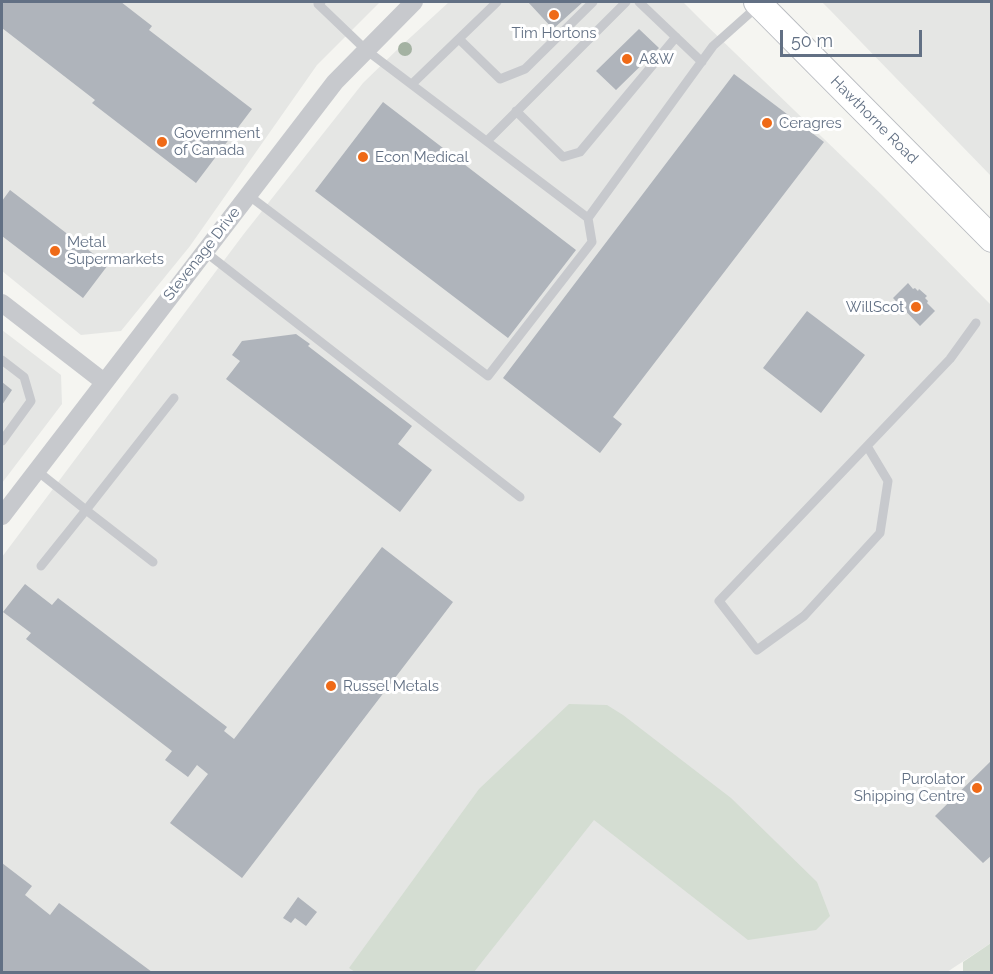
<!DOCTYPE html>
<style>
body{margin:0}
#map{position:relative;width:993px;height:974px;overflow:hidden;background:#f5f5f1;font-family:Raleway,sans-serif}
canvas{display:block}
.frame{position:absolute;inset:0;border:3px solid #627084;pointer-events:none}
.scale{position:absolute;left:780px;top:30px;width:142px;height:27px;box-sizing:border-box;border:3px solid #627084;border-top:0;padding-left:8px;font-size:18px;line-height:21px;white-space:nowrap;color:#627084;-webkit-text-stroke:4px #fff;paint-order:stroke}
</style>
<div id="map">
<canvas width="993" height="974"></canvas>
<div class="frame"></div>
<div class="scale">50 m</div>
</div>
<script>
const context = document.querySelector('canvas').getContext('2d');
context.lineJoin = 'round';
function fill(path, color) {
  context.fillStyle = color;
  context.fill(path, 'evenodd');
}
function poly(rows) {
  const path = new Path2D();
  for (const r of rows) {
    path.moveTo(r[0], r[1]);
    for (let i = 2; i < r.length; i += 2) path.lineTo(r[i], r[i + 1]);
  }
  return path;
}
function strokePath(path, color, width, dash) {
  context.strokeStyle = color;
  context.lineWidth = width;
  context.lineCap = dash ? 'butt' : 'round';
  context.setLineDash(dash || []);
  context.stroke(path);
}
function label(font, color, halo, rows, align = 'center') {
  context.font = font + ' Raleway,sans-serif';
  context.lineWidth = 6;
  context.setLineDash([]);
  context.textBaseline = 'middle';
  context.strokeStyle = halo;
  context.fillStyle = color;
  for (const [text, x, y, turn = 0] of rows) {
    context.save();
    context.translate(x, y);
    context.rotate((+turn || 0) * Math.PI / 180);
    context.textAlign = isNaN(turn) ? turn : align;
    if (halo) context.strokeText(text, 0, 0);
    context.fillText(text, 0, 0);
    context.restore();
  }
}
fill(poly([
 [2,2,380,2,317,65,190,246,121,331,81,335,2,271],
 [449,2,683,2,705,24,882,195,991,305,991,943,947,972,2,972,2,557,243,235,363,83,400,47],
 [822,2,991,2,991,176,829,9],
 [2,330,61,375,62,404,2,483]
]), '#e5e6e4');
fill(poly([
 [569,704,607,705,623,715,731,798,817,882,830,916,816,930,748,940,594,820,474,972,355,972,349,968,479,789],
 [991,943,991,972,963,972,963,962]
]), '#d4ddd2');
fill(poly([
 [4,2,121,2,152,26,149,30,252,109,196,183,92,103,95,100,2,28,2,5],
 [528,2,583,2,553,29],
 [639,29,659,48,616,90,596,71],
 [734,74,824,142,613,417,622,424,600,453,503,378],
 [383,102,576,250,508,338,315,191],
 [10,190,108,265,83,298,2,236,2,201],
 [908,283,913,289,915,288,918,291,919,289,927,296,925,298,928,301,927,303,935,311,920,326,893,298],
 [807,311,865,355,821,413,763,368],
 [296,334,310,344,308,346,412,426,398,444,432,470,400,512,226,379,240,361,232,355,242,341],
 [2,382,12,390,2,405],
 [382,547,453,602,242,878,170,823,208,774,197,765,188,777,165,760,172,751,26,639,31,633,3,612,25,584,52,605,58,598,227,727,224,731,234,739],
 [992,760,992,855,983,863,935,816],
 [2,863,32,886,25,895,50,915,59,903,152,972,2,972],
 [298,897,317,912,306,926,295,918,291,923,283,918]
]), '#afb4bb');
const secondary = poly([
 [757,2,992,239]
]);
strokePath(secondary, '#b9bcc1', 28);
strokePath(poly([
 [321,2,318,4,366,50,588,218],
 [639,2,702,62],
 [459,39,500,79,525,69,593,2],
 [412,84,497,2],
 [516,111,563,157,580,152,676,37],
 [487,141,626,2],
 [248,195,488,376,592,242,588,218,713,46,759,5],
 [204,251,520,497],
 [2,360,24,377,31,401,2,441],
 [867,446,888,481,880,533,804,616,757,650,719,601,867,446,950,359,976,323],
 [36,470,86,510,41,566],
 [153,562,86,510,174,398]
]), '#c7c9cd', 9);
strokePath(poly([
 [2,303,104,382],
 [2,516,335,82,414,2]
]), '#c7c9cd', 18);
strokePath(secondary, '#fff', 26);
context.fillStyle = '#a4b2a2';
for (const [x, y] of [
 [405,49]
]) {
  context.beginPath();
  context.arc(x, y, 7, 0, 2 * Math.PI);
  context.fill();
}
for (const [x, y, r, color] of [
 [554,15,6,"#ef6a17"],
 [627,59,6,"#ef6a17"],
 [767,123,6,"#ef6a17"],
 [162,142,6,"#ef6a17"],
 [363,157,6,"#ef6a17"],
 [55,251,6,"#ef6a17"],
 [916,307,6,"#ef6a17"],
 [331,686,6,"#ef6a17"],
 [977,788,6,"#ef6a17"]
]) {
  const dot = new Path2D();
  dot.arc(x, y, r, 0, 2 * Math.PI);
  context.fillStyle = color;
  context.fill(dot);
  strokePath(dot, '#fff', 2);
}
label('15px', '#627084', '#fff', [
 ["Tim Hortons",554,33,"center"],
 ["A&W",639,59],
 ["Ceragres",779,123],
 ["Government",174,133],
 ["of Canada",174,150],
 ["Econ Medical",375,157],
 ["Metal",67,242],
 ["Supermarkets",67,259],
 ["WillScot",904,307,"right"],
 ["Russel Metals",343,686],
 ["Purolator",965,779,"right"],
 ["Shipping Centre",965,796,"right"]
], 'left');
label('15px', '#627084', '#fff', [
 ["Hawthorne Road",874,120,45],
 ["Stevenage Drive",202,254,-52]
]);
</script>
